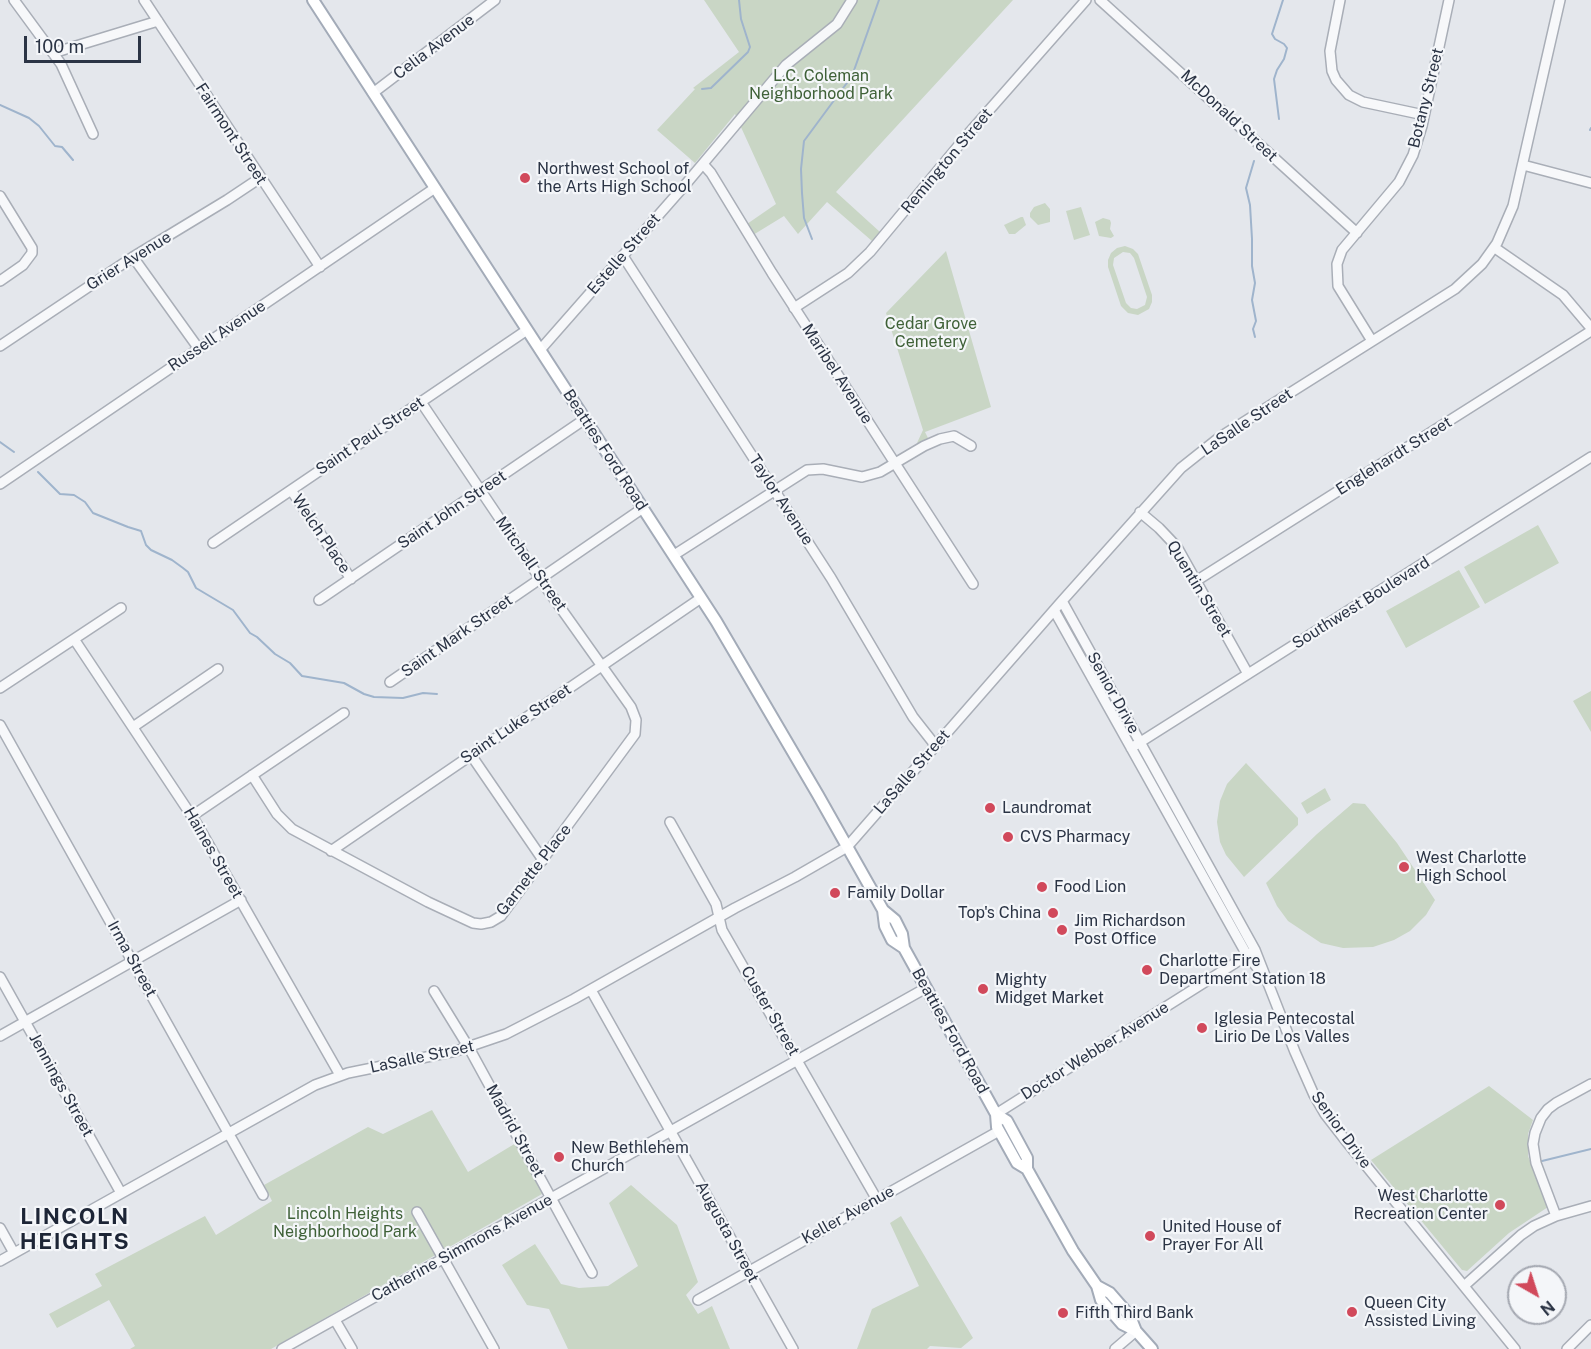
<!DOCTYPE html>
<style>
body{margin:0}
#map{position:relative;width:1591px;height:1349px;overflow:hidden;background:#e4e7ec;font-family:"Public Sans",sans-serif}
canvas{display:block}
.north{position:absolute;left:1507px;top:1265px;width:60px;height:60px;box-sizing:border-box;background:#f4f6f9;border:2px solid #a4a8b1;border-radius:50%;rotate:141deg;font-size:16px;font-weight:700;line-height:24px;text-align:center;color:#2b3445}
.north::after{content:'';display:block;margin:auto;width:21px;height:27px;background:#d1495b;clip-path:polygon(50% 0,100% 100%,50% 72%,0 100%)}
.scale{position:absolute;left:24px;top:36px;width:117px;height:27px;box-sizing:border-box;border:3px solid #2b3445;border-top:0;padding-left:8px;font-size:18px;line-height:21px;white-space:nowrap;color:#2b3445;-webkit-text-stroke:4px #f4f6f9;paint-order:stroke}
</style>
<div id="map">
<canvas width="1591" height="1349"></canvas>
<div class="north">N</div>
<div class="scale">100 m</div>
</div>
<script>
const context = document.querySelector('canvas').getContext('2d');
context.lineJoin = 'round';
function fill(path, color) {
  context.fillStyle = color;
  context.fill(path, 'evenodd');
}
function poly(rows) {
  const path = new Path2D();
  for (const r of rows) {
    path.moveTo(r[0], r[1]);
    for (let i = 2; i < r.length; i += 2) path.lineTo(r[i], r[i + 1]);
  }
  return path;
}
function strokePath(path, color, width, dash) {
  context.strokeStyle = color;
  context.lineWidth = width;
  context.lineCap = dash ? 'butt' : 'round';
  context.setLineDash(dash || []);
  context.stroke(path);
}
function label(font, color, halo, rows, align = 'center') {
  context.font = font + ' "Public Sans",sans-serif';
  context.lineWidth = 4.5;
  context.setLineDash([]);
  context.textBaseline = 'middle';
  context.strokeStyle = halo;
  context.fillStyle = color;
  for (const [text, x, y, turn = 0] of rows) {
    context.save();
    context.translate(x, y);
    context.rotate((+turn || 0) * Math.PI / 180);
    context.textAlign = isNaN(turn) ? turn : align;
    if (halo) context.strokeText(text, 0, 0);
    context.fillText(text, 0, 0);
    context.restore();
  }
}
fill(poly([
 [704,0,1013,0,836,192,880,232,872,241,827,202,798,234,784,216,753,235,747,224,776,204,735,114,695,163,657,130,695,89,693,88,739,52],
 [1045,203,1050,209,1050,222,1038,225,1030,217,1030,213,1034,207],
 [1081,207,1090,235,1074,240,1066,211],
 [1021,217,1023,217,1026,225,1015,234,1009,234,1004,225],
 [1103,218,1110,220,1111,223,1110,229,1114,236,1111,238,1099,236,1095,222],
 [1125,246,1133,249,1138,254,1152,295,1152,302,1149,309,1138,315,1128,313,1121,306,1108,267,1108,260,1111,253,1117,248],
 [1123,252,1130,253,1134,258,1147,297,1145,305,1137,309,1131,308,1126,303,1113,265,1114,258],
 [946,251,991,407,925,432,929,440,917,443,923,430,886,313],
 [1538,525,1559,563,1485,604,1464,567],
 [1459,570,1480,607,1406,648,1386,611],
 [1591,691,1591,732,1573,701],
 [1246,763,1298,818,1298,825,1244,877,1226,855,1220,842,1217,822,1220,801,1227,784],
 [1325,788,1331,800,1307,814,1301,803],
 [1353,803,1365,804,1397,843,1435,900,1426,915,1410,931,1394,940,1373,947,1343,948,1321,943,1288,921,1277,906,1266,883,1317,834],
 [1489,1086,1533,1120,1528,1134,1528,1156,1548,1207,1509,1233,1467,1271,1462,1270,1457,1264,1371,1160],
 [432,1110,468,1172,516,1143,543,1193,542,1194,271,1349,130,1349,135,1346,109,1300,57,1328,49,1314,102,1286,95,1274,205,1216,216,1235,272,1201,264,1185,368,1127,383,1134],
 [631,1185,677,1225,698,1282,686,1295,698,1314,712,1306,730,1349,568,1349,549,1309,527,1305,502,1265,535,1244,561,1284,579,1288,608,1286,638,1266,609,1203],
 [901,1216,973,1338,961,1348,930,1346,927,1349,857,1349,872,1309,919,1286,890,1223]
]), '#c9d6c5');
strokePath(poly([
 [702,89,711,88,748,52,750,47,741,19,739,0],
 [0,105,29,118,39,126,55,146,62,147,73,160],
 [1279,119,1274,79,1277,70,1284,59,1287,48,1284,44,1275,39,1272,34,1283,0],
 [1590,130,1591,128],
 [1254,161,1246,188,1250,205,1252,239,1252,266,1255,283,1252,300,1256,321,1253,329,1255,337],
 [812,239,804,218,802,193,801,169,804,141,852,76,879,0],
 [0,442,14,452],
 [38,472,60,494,74,495,85,502,93,513,128,527,141,531,146,545,151,550,172,560,183,568,188,572,196,588,233,610,250,633,257,637,275,654,290,663,302,676,344,683,364,694,374,697,403,698,423,693,437,694],
 [1542,1161,1591,1149]
]), '#9fb4cc', 2);
const minor = poly([
 [14,0,61,64,93,134],
 [144,0,320,267],
 [1100,0,1357,233],
 [1340,0,1330,51,1332,71,1336,80,1349,95,1363,102,1424,115],
 [53,53,158,21],
 [373,93,495,0],
 [703,164,711,173,772,273,973,584],
 [1523,165,1591,183],
 [0,196,32,248,32,253,23,265,0,281],
 [1495,248,1563,295,1591,328],
 [623,256,831,578,913,717,935,745],
 [133,257,199,349],
 [794,308,848,273,870,252,969,133,1086,0],
 [1372,341,1338,286,1337,264,1342,250,1399,182,1413,155,1422,126,1449,0],
 [0,346,133,257,227,200,260,178],
 [540,350,685,185,786,65,837,24,852,0],
 [0,484,435,188],
 [291,490,351,579],
 [1140,512,1159,528,1177,547,1248,674],
 [213,543,527,330],
 [674,555,807,470,823,469,862,477,880,472,924,446,940,439,954,436,971,446],
 [1196,581,1591,331],
 [319,600,585,419],
 [1062,601,1255,950,1295,1052,1314,1095,1325,1114,1346,1141,1515,1349],
 [1054,610,1247,955,1259,970],
 [74,639,197,824,340,1075],
 [390,682,643,508],
 [0,688,121,608],
 [0,725,263,1195],
 [133,727,218,669],
 [1131,748,1591,457],
 [471,755,543,860],
 [252,775,277,814,292,829,428,902,473,923,481,924,491,922,501,916,635,734,636,720,631,707,545,586,421,402],
 [192,816,344,713],
 [670,822,716,904,722,930,876,1198],
 [331,851,701,598],
 [0,977,121,1193],
 [591,990,793,1349],
 [434,991,469,1048,592,1273],
 [0,1036,241,900],
 [996,1114,1251,953],
 [417,1212,494,1349],
 [1556,1216,1536,1163,1533,1144,1535,1133,1541,1118,1548,1109,1556,1103,1591,1084],
 [0,1228,14,1253],
 [0,1261,315,1085,348,1073,456,1051,506,1034,574,999,735,908,795,877,847,847,1062,601,1181,468,1220,437,1455,289,1482,264,1497,243,1513,206,1560,0],
 [1464,1286,1521,1235,1534,1226,1556,1216,1591,1206],
 [698,1300,999,1131],
 [335,1320,352,1349],
 [282,1349,926,988],
 [1115,1349,1136,1331],
 [1567,1349,1591,1325]
]);
const major = poly([
 [313,0,716,621,818,795,883,910,895,920,902,934,904,948,996,1114,997,1127,1017,1163,1027,1169],
 [883,910,885,926,892,940,904,948],
 [996,1114,1007,1121,1027,1158,1027,1169,1073,1251,1097,1286,1101,1300,1122,1324,1136,1331],
 [1097,1286,1110,1293,1130,1316,1136,1331,1152,1349]
]);
strokePath(minor, '#a9aeb7', 12);
strokePath(major, '#a3abb8', 14);
strokePath(minor, '#f7f8fa', 9);
strokePath(major, '#fff', 10);
for (const [x, y, r, color] of [
 [525,178,6,"#d1495b"],
 [990,808,6,"#d1495b"],
 [1008,837,6,"#d1495b"],
 [1404,867,6,"#d1495b"],
 [1042,887,6,"#d1495b"],
 [835,893,6,"#d1495b"],
 [1053,913,6,"#d1495b"],
 [1062,930,6,"#d1495b"],
 [1147,970,6,"#d1495b"],
 [983,989,6,"#d1495b"],
 [1202,1028,6,"#d1495b"],
 [559,1157,6,"#d1495b"],
 [1500,1205,6,"#d1495b"],
 [1150,1236,6,"#d1495b"],
 [1352,1312,6,"#d1495b"],
 [1063,1313,6,"#d1495b"]
]) {
  const dot = new Path2D();
  dot.arc(x, y, r, 0, 2 * Math.PI);
  context.fillStyle = color;
  context.fill(dot);
  strokePath(dot, '#f4f6f9', 2);
}
label('16px', '#2b3445', '#f4f6f9', [
 ["Celia Avenue",434,47,-37],
 ["Botany Street",1426,98,-76],
 ["McDonald Street",1229,116,43],
 ["Fairmont Street",231,134,57],
 ["Remington Street",947,161,-50],
 ["Estelle Street",624,254,-49],
 ["Grier Avenue",129,261,-32],
 ["Russell Avenue",217,336,-34],
 ["Maribel Avenue",837,374,57],
 ["LaSalle Street",1247,422,-34],
 ["Saint Paul Street",370,436,-34],
 ["Beatties Ford Road",605,450,57],
 ["Englehardt Street",1394,456,-32],
 ["Taylor Avenue",781,500,57],
 ["Saint John Street",452,510,-34],
 ["Welch Place",321,534,56],
 ["Mitchell Street",531,564,55],
 ["Quentin Street",1199,589,59],
 ["Southwest Boulevard",1361,603,-32],
 ["Saint Mark Street",457,636,-35],
 ["Senior Drive",1113,693,61],
 ["Saint Luke Street",516,724,-34],
 ["LaSalle Street",912,772,-49],
 ["Haines Street",213,853,60],
 ["Garnette Place",534,870,-52],
 ["Irma Street",132,959,61],
 ["Custer Street",770,1011,60],
 ["Beatties Ford Road",950,1031,61],
 ["Doctor Webber Avenue",1095,1051,-32],
 ["LaSalle Street",422,1057,-12],
 ["Jennings Street",61,1085,61],
 ["Senior Drive",1341,1130,54],
 ["Madrid Street",515,1131,61],
 ["Keller Avenue",848,1215,-29],
 ["Augusta Street",727,1232,61],
 ["Catherine Simmons Avenue",462,1248,-29]
]);
label('16px', '#3f6138', '#f4f6f9', [
 ["L.C. Coleman",821,76],
 ["Neighborhood Park",821,94],
 ["Cedar Grove",931,324],
 ["Cemetery",931,342],
 ["Lincoln Heights",345,1214],
 ["Neighborhood Park",345,1232]
]);
label('16px', '#2b3445', '#f4f6f9', [
 ["Northwest School of",537,169],
 ["the Arts High School",537,187],
 ["Laundromat",1002,808],
 ["CVS Pharmacy",1020,837],
 ["West Charlotte",1416,858],
 ["High School",1416,876],
 ["Food Lion",1054,887],
 ["Family Dollar",847,893],
 ["Top's China",1041,913,"right"],
 ["Jim Richardson",1074,921],
 ["Post Office",1074,939],
 ["Charlotte Fire",1159,961],
 ["Department Station 18",1159,979],
 ["Mighty",995,980],
 ["Midget Market",995,998],
 ["Iglesia Pentecostal",1214,1019],
 ["Lirio De Los Valles",1214,1037],
 ["New Bethlehem",571,1148],
 ["Church",571,1166],
 ["West Charlotte",1488,1196,"right"],
 ["Recreation Center",1488,1214,"right"],
 ["United House of",1162,1227],
 ["Prayer For All",1162,1245],
 ["Queen City",1364,1303],
 ["Assisted Living",1364,1321],
 ["Fifth Third Bank",1075,1313]
], 'left');
context.letterSpacing = '1.5px';
label('bold 22px', '#1d2536', '#f4f6f9', [
 ["LINCOLN",75,1217],
 ["HEIGHTS",75,1242]
]);
context.letterSpacing = '0px';
</script>
